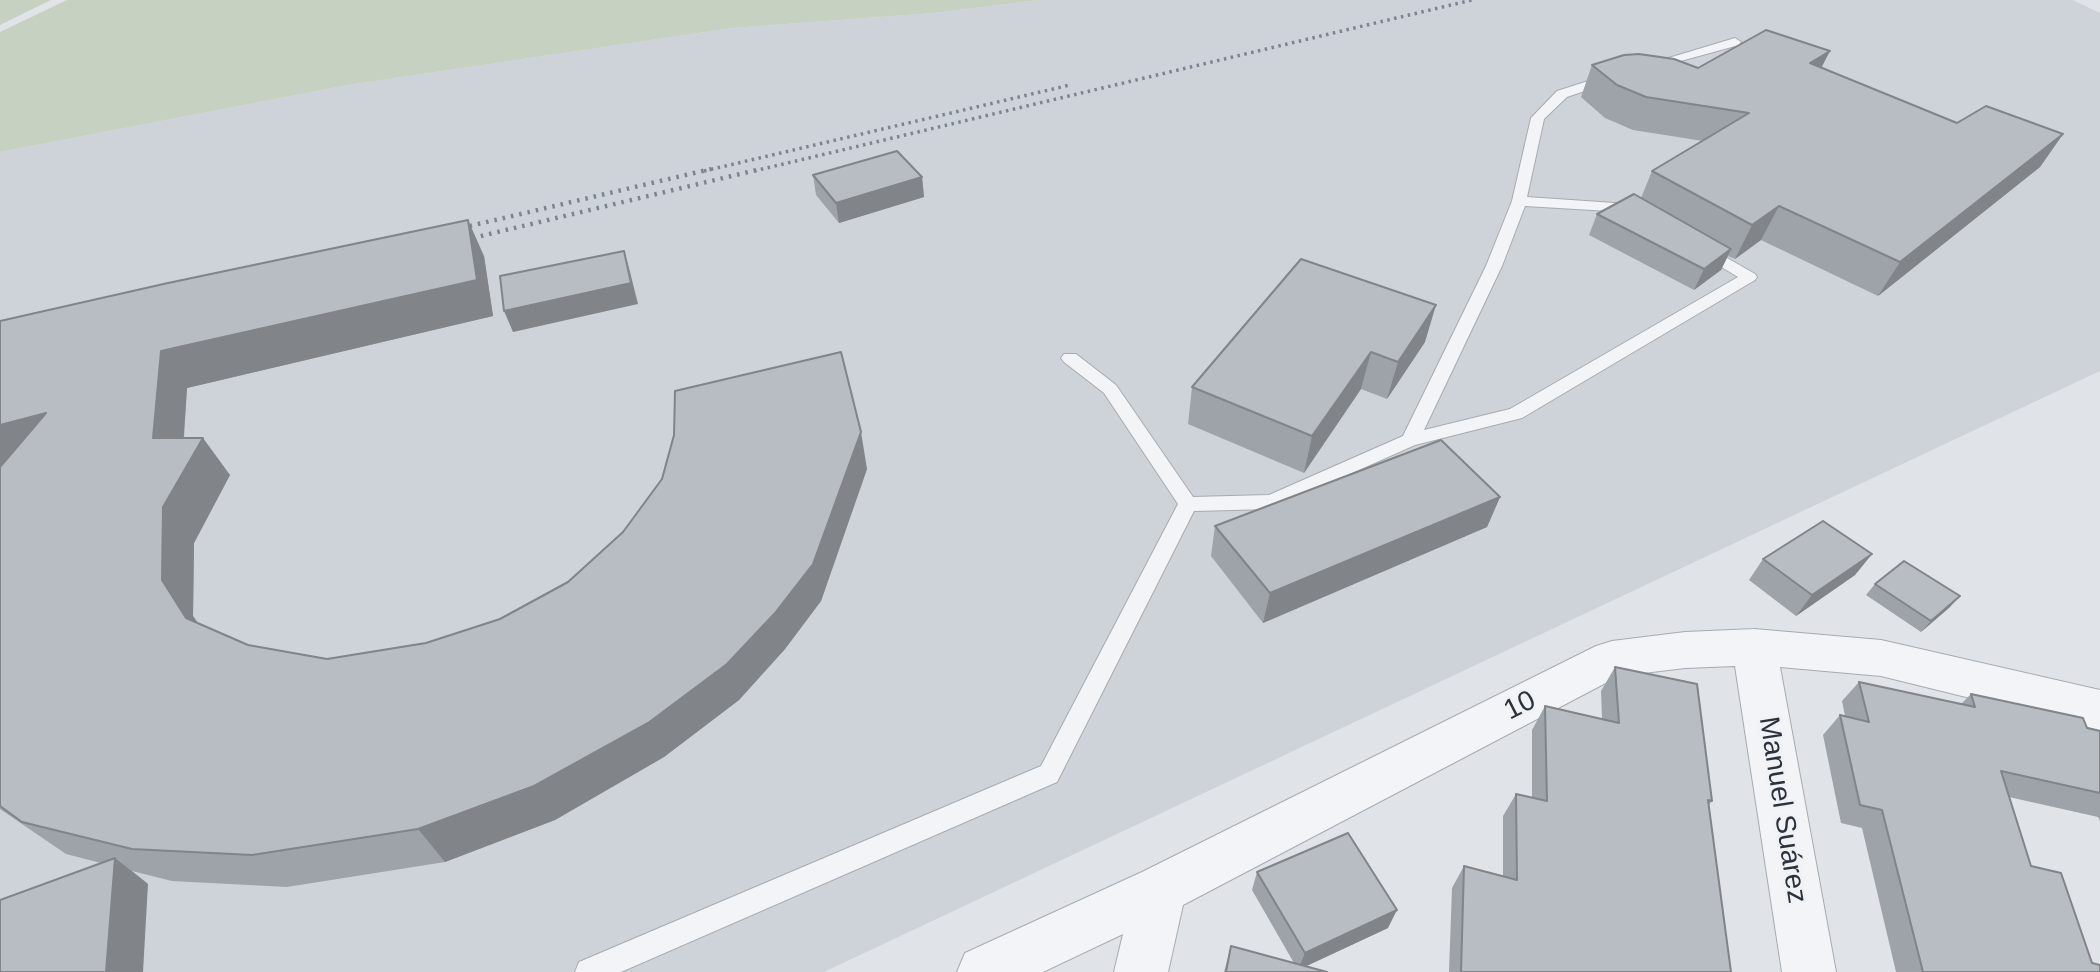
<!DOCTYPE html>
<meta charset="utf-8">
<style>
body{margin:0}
canvas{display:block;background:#e0e4e8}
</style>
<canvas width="2100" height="972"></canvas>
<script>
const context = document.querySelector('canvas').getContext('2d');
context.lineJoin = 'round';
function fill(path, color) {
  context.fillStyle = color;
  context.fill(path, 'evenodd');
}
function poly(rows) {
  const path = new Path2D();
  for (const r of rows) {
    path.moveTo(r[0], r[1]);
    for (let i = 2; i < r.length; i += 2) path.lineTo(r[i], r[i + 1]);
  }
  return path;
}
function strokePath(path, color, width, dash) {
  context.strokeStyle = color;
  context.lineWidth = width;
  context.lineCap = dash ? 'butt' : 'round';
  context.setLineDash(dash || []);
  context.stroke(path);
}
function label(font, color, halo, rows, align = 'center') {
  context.font = font + ' Arial,sans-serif';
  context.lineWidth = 6;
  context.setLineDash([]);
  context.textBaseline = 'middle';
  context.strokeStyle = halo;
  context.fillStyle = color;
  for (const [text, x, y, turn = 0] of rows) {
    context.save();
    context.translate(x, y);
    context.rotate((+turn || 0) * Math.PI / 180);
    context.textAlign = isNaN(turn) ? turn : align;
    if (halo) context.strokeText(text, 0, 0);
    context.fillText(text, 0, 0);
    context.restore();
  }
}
fill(poly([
 [1040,0,2073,0,2100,13,2100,371,824,972,0,972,0,152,348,85,732,28,933,13]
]), '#ced3da');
fill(poly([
 [0,0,51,0,0,25],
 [67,0,1040,0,933,13,732,28,348,85,0,152,0,32]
]), '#c6d1c2');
const lane = poly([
 [1735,38,1741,42,1739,45,1648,70,1642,66,1735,38],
 [1607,75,1611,76,1611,82,1567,97,1544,119,1527,197,1629,204,1641,211,1634,215,1626,212,1525,206,1502,266,1424,430,1510,409,1738,277,1698,253,1695,250,1698,247,1708,247,1755,274,1757,277,1755,280,1522,418,1415,445,1271,509,1194,511,1057,782,621,972,575,972,579,962,1041,766,1178,504,1104,393,1064,362,1061,358,1064,354,1076,354,1116,385,1193,497,1269,495,1403,436,1486,266,1512,201,1531,118,1557,91,1607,75]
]);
const street = poly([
 [1754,629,1881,640,2100,690,2100,730,1881,676,1780,667,1836,972,1782,972,1735,666,1685,668,1619,676,1183,905,1168,972,1114,972,1123,934,1043,972,957,972,965,953,1142,872,1596,646,1612,641,1685,632,1754,629]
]);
strokePath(lane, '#a6abb2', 2);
strokePath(street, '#a6abb2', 2);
fill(lane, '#f3f4f7');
fill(street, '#f3f4f7');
strokePath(poly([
 [704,171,1070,85],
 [754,171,1472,0]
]), '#7b8490', 3.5, [2.5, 4.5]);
strokePath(poly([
 [453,230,711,169],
 [456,242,761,169]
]), '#7b8490', 4.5, [2.5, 6]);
fill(poly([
 [1592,65,1698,68,1822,68,1957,123,2063,134,2040,167,1878,296,1761,240,1735,259,1728,256,1721,270,1694,290,1589,235,1597,214,1641,198,1652,171,1703,141,1633,130,1605,118,1581,97],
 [813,175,922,177,924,197,839,223,816,195],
 [484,256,493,316,187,388,184,438,230,475,194,543,193,616,198,623,248,645,327,659,426,643,500,619,867,469,821,601,785,649,739,700,664,757,555,820,445,862,287,887,172,881,132,871,148,884,101,863,66,854,0,809,0,321],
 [1425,342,1387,399,1361,389,1304,473,1188,424,1192,387],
 [1500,497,1487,527,1263,623,1211,556,1215,526],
 [1872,554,1855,575,1796,616,1749,580,1763,559],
 [1875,584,1950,607,1921,632,1866,595],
 [1615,667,1712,801,1709,805,1731,972,1449,972,1452,888,1464,866,1503,876,1503,816,1516,794,1532,798,1532,730,1545,706,1602,719,1601,691],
 [1859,682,1961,704,1971,694,2087,728,2100,731,2100,821,2098,817,2009,797,2031,866,2092,963,2100,972,1896,972,1862,828,1841,823,1823,735,1840,715,1845,716,1842,701],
 [1257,872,1388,928,1306,966,1327,972,1224,972,1231,946,1294,963,1252,890]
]), '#9ea3a9');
fill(poly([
 [1830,51,1814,82,1810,63],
 [2063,134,2040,167,1878,296,1900,262],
 [922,177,924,197,839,223,836,203],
 [1779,206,1761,240,1735,259,1752,225],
 [468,220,484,256,493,316,187,388,181,474,153,438,161,351],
 [1731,249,1721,270,1694,290,1704,269],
 [624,251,630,272,638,304,513,332,504,311],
 [1436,305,1425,342,1387,399,1398,362],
 [1371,352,1361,389,1304,473,1312,436],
 [46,413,0,470,0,425],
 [861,432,867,469,821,601,785,649,739,700,664,757,555,820,445,862,418,829],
 [203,438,230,475,194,543,193,616,218,654,186,618,162,580,163,507],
 [1500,497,1487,527,1263,623,1270,593],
 [1872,554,1855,575,1796,616,1812,595],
 [1960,596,1950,607,1921,632,1931,621],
 [115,858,148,884,143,972,106,972],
 [1397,910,1388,928,1298,970,1305,953]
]), '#818489');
const building = poly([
 [1766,30,1830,51,1810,63,1957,123,1986,106,2063,134,1900,262,1779,206,1752,225,1652,171,1749,113,1646,97,1617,85,1592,65,1624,55,1639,54,1674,59,1698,68,1766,30],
 [897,151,922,177,836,203,813,175,897,151],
 [1634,194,1731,249,1704,269,1597,214,1634,194],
 [468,220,477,280,161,351,153,438,203,438,163,507,162,580,186,618,248,645,327,659,426,643,500,619,568,582,623,532,662,479,674,435,675,391,841,352,861,432,813,564,775,613,727,664,648,723,534,786,418,829,252,855,132,849,22,822,0,806,0,467,46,413,0,425,0,321,168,283,468,220],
 [624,251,631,283,504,311,500,276,624,251],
 [1301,259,1436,305,1398,362,1371,352,1312,436,1192,387,1301,259],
 [1441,440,1500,497,1270,593,1215,526,1441,440],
 [1823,521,1872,554,1812,595,1763,559,1823,521],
 [1904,561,1960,596,1931,621,1875,584,1904,561],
 [1615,667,1697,684,1712,801,1708,800,1731,972,1461,972,1464,866,1517,880,1516,794,1547,801,1545,706,1619,723,1615,667],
 [1859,682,1975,707,1971,694,2083,718,2087,728,2100,731,2100,793,2001,771,2031,866,2061,873,2092,963,2100,965,2100,972,1923,972,1882,810,1860,805,1840,715,1869,722,1859,682],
 [1348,833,1397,910,1305,953,1257,872,1348,833],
 [115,858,106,972,0,972,0,900,115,858],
 [1231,946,1327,972,1226,972,1231,946]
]);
fill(building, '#b8bdc4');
strokePath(building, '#818489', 2);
label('28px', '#2a323e', '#f0f2f6', [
 ["10",1520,706,-27],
 ["Manuel Suárez",1782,810,81]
]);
</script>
